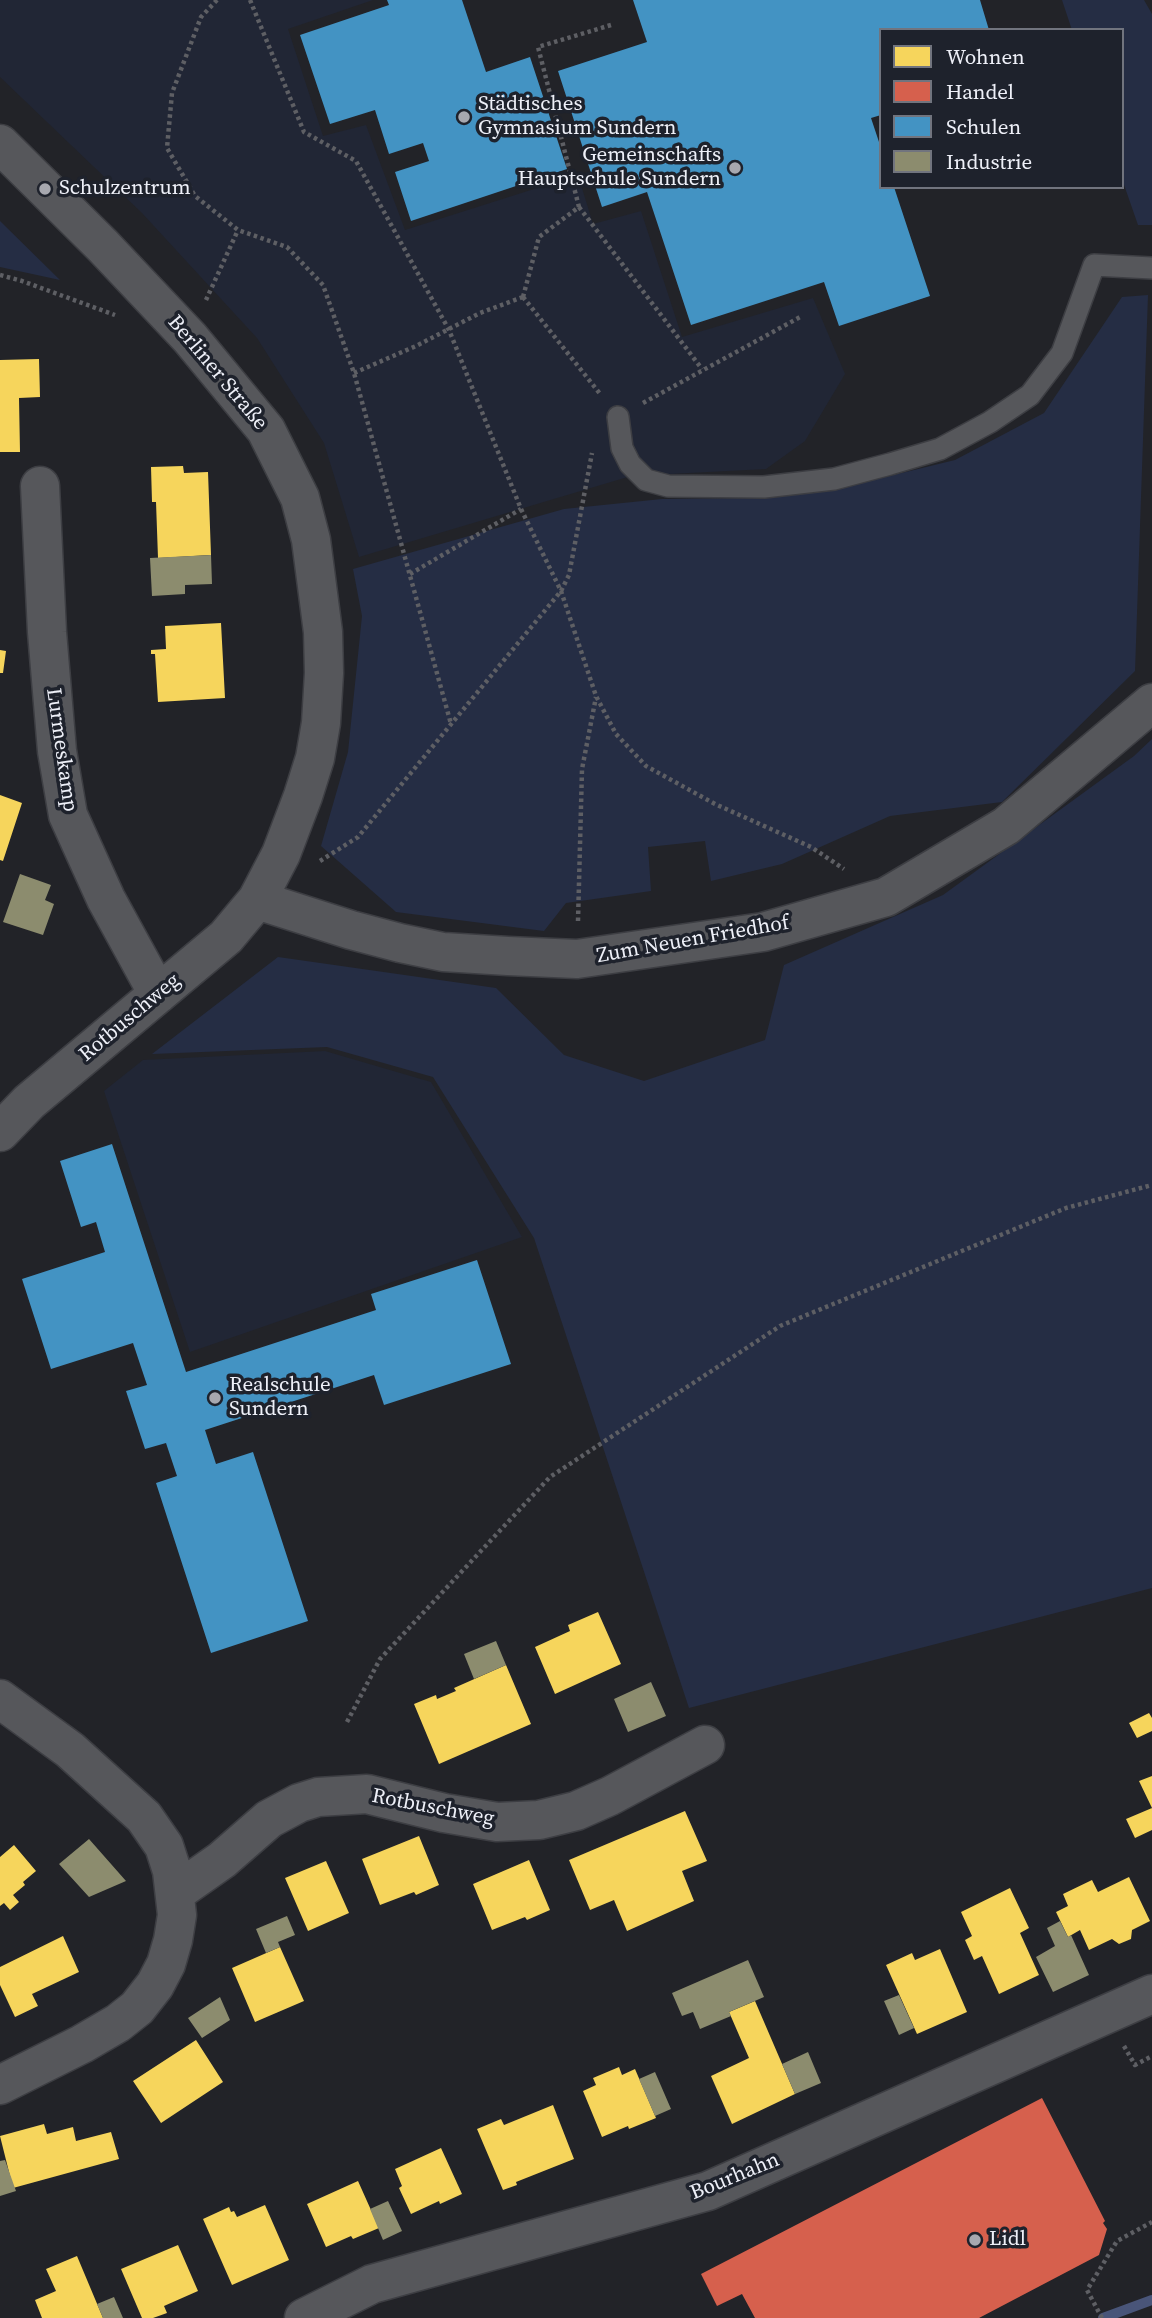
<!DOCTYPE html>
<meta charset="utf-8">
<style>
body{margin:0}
#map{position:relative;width:1152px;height:2318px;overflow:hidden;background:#222328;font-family:"Source Serif 4",serif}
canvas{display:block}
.legend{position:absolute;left:879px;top:28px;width:245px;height:161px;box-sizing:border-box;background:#1e222c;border:2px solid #71747e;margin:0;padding:9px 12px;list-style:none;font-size:21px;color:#eef0f8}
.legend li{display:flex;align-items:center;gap:14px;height:35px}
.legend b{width:35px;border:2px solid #71747e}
</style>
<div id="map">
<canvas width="1152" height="2318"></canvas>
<ul class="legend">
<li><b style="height:19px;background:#f6d55c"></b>Wohnen</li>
<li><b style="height:19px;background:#d6604d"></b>Handel</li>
<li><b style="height:19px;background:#4393c3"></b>Schulen</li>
<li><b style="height:19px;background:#8c8c6e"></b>Industrie</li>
</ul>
</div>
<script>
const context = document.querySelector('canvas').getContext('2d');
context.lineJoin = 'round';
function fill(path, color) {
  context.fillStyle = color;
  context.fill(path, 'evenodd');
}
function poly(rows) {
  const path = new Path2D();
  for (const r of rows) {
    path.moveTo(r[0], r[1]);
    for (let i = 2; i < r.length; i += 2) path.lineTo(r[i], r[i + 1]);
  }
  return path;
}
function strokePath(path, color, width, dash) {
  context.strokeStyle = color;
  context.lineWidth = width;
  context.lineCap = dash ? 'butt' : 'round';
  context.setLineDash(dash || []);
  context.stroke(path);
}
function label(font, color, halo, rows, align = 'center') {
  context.font = font + ' "Source Serif 4",serif';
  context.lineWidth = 7;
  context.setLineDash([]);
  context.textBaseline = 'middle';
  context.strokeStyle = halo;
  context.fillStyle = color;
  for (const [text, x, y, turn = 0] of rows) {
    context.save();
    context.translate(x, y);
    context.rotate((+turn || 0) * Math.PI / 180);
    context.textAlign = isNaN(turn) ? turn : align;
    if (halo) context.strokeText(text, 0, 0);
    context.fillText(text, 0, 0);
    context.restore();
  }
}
fill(poly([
 [0,0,373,0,288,29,323,136,366,125,405,230,578,175,593,224,641,211,682,337,813,298,845,374,805,441,766,469,631,476,359,557,324,443,257,338,142,213,0,77],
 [325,1051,431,1082,522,1237,190,1352,104,1091,143,1060]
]), '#212635');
fill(poly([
 [1062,0,1144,0,1152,14,1152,225,1138,225,1122,179,1122,30,1072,30],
 [0,221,60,280,0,267],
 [1148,295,1135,671,1002,802,890,816,782,864,711,881,705,841,648,847,651,891,566,903,544,931,396,912,321,846,348,752,362,616,353,569,564,509,662,499,770,498,832,490,955,460,1044,413,1122,297],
 [1152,739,1152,1588,689,1708,534,1238,433,1077,327,1047,152,1054,278,957,496,988,564,1055,644,1081,765,1040,784,965,943,895,1134,756]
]), '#252d44');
fill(poly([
 [39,359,40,397,19,398,20,452,0,452,0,360],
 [183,466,184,473,208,472,211,555,158,558,156,502,152,502,151,467],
 [221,623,225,698,158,702,155,654,151,654,151,650,166,649,165,626],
 [0,650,6,651,3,673,0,673],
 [0,795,22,803,3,861,0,860],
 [598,1612,621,1664,555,1694,535,1647,570,1631,568,1625],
 [506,1665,531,1724,439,1764,414,1704,436,1695,437,1699,456,1691,454,1688],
 [1149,1713,1152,1718,1152,1731,1137,1738,1129,1723],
 [1152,1776,1152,1830,1135,1838,1126,1819,1152,1808,1139,1781],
 [685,1811,707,1861,682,1871,694,1901,627,1931,614,1900,590,1910,569,1860],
 [419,1836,439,1885,416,1895,414,1892,380,1905,362,1859],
 [14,1845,36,1871,23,1882,25,1885,13,1895,19,1902,10,1910,4,1903,0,1906,0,1857],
 [529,1860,550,1910,527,1920,525,1917,492,1930,473,1884],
 [326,1861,349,1913,308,1931,285,1878],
 [1129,1877,1150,1921,1132,1930,1131,1939,1119,1944,1112,1939,1089,1950,1080,1930,1068,1937,1056,1912,1068,1906,1063,1894,1092,1880,1098,1892],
 [1010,1888,1029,1928,1020,1933,1039,1975,999,1994,982,1956,974,1960,965,1940,972,1936,961,1912],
 [63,1936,79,1972,32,1994,38,2006,15,2017,0,1985,0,1967],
 [280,1947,304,2001,255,2022,232,1968],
 [940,1949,967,2012,917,2034,886,1965,912,1953,915,1960],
 [755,2001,795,2094,732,2124,711,2076,749,2058,729,2012],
 [196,2040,223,2082,161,2123,133,2081],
 [619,2067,622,2075,635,2069,656,2118,629,2129,628,2126,602,2137,583,2091,596,2085,593,2078],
 [553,2105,574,2159,516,2182,517,2185,503,2190,477,2129,501,2119,504,2125],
 [44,2124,47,2134,73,2127,76,2141,111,2132,119,2159,13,2188,0,2136],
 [441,2148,462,2194,440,2204,439,2201,411,2214,399,2188,402,2186,395,2169],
 [358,2181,379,2228,353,2239,351,2236,326,2247,307,2204],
 [265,2205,289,2260,232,2285,203,2219,229,2207,231,2212,234,2211,237,2217],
 [178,2245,198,2291,164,2306,167,2313,153,2318,142,2318,121,2269],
 [77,2256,103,2318,42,2318,35,2300,56,2291,46,2269]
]), '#f6d55c');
fill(poly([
 [1042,2098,1105,2221,1103,2223,1107,2229,1099,2255,979,2318,755,2318,742,2294,717,2306,701,2274]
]), '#d6604d');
fill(poly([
 [387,0,462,0,486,72,530,57,567,169,411,221,395,172,429,161,423,143,389,154,375,110,330,124,300,35,389,5],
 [633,0,980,0,989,30,881,30,881,115,871,118,881,148,881,187,894,187,930,296,839,326,824,282,691,325,647,192,602,207,558,71,647,42],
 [112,1144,186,1372,376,1310,371,1294,477,1260,511,1364,384,1405,374,1375,205,1430,216,1464,253,1452,308,1621,211,1653,156,1483,177,1476,166,1443,145,1449,126,1391,147,1385,133,1343,51,1369,22,1279,105,1252,96,1222,81,1227,60,1161]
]), '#4393c3');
fill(poly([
 [211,555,212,584,185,585,185,594,152,596,150,558],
 [20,874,51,885,45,900,54,904,43,935,3,922],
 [496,1641,506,1665,474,1679,464,1654],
 [651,1682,666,1716,628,1732,614,1699],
 [89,1839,126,1881,89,1897,59,1864],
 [287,1916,295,1935,278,1942,280,1947,266,1953,256,1929],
 [1060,1921,1068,1937,1071,1935,1089,1975,1053,1992,1036,1957,1055,1946,1047,1928],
 [748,1960,764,1997,729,2012,731,2016,700,2029,693,2012,682,2016,672,1993],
 [899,1995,914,2028,899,2035,884,2001],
 [220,1997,230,2020,202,2038,188,2018],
 [808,2052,821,2083,795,2094,782,2064],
 [655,2072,671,2109,655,2116,639,2079],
 [5,2160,16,2191,0,2196,0,2161],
 [388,2201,402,2231,383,2240,370,2209],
 [114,2297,123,2318,103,2318,97,2304]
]), '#8c8c6e');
strokePath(poly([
 [1103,2318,1152,2300]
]), '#495579', 10);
const lane = poly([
 [618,417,622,448,630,464,646,480,668,486,764,487,834,479,890,464,940,449,990,422,1030,395,1062,353,1094,265,1152,268]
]);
const street = poly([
 [0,144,103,246,190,338,266,430,300,498,311,540,323,632,324,673,321,723,315,758,303,796,281,854,257,900,226,937,29,1102,0,1132],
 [40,486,47,632,57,751,68,815,106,899,158,994],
 [257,900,351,930,400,943,443,952,508,956,577,959,763,932,886,897,1006,826,1152,703],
 [0,1699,70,1750,144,1817,164,1846,172,1871,177,1915,173,1940,166,1964,155,1985,137,2008,118,2023,82,2044,0,2085],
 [175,1893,222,1860,269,1819,299,1803,318,1797,367,1794,444,1813,497,1822,539,1820,576,1811,610,1796,705,1745],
 [304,2318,372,2284,708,2191,1152,1994]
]);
strokePath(lane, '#3d3e43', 24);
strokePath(street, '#3d3e43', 41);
strokePath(poly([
 [217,0,201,17,172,93,167,148,195,196,238,230,287,247,323,285,354,373,451,724],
 [250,0,304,132,356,161,449,330,521,509,561,591,596,696,616,734,646,766,715,804,811,847,844,869],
 [579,207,702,369],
 [0,275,22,281,115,315],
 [523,297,539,237,579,207,538,47,611,25],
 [523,297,601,395],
 [206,300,238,230],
 [354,373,416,346,480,313,523,297],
 [643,403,802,316],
 [410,574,521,509],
 [320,861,358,837,561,591,569,575,592,453],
 [578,921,582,769,596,697],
 [347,1722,380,1659,550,1477,780,1326,1066,1208,1152,1185],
 [1124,2046,1135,2065,1152,2056],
 [1102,2318,1087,2290,1117,2241,1152,2222]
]), '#5e5f64', 4.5, [3.5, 3.5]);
strokePath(lane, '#56575b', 21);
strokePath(street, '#56575b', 38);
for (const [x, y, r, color] of [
 [464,117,7,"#a7a8af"],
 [735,168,7,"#a7a8af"],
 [45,189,7,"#a7a8af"],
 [215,1398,7,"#a7a8af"],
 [975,2240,7,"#a7a8af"]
]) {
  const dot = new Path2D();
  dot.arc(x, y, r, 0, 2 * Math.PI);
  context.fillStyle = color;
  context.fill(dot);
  strokePath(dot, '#1e222c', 2.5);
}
label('21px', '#eef0f8', '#1e222c', [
 ["Städtisches",478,105],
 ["Gymnasium Sundern",478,129],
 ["Gemeinschafts",721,156,"right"],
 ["Hauptschule Sundern",721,180,"right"],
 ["Schulzentrum",59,189],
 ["Realschule",229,1386],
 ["Sundern",229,1410],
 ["Lidl",989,2240]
], 'left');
label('21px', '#eef0f8', '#1e222c', [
 ["Berliner Straße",217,373,50],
 ["Lurmeskamp",61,750,82],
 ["Zum Neuen Friedhof",693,940,-10],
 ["Rotbuschweg",130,1018,-40],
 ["Rotbuschweg",433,1808,11],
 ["Bourhahn",735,2177,-22]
]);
</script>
